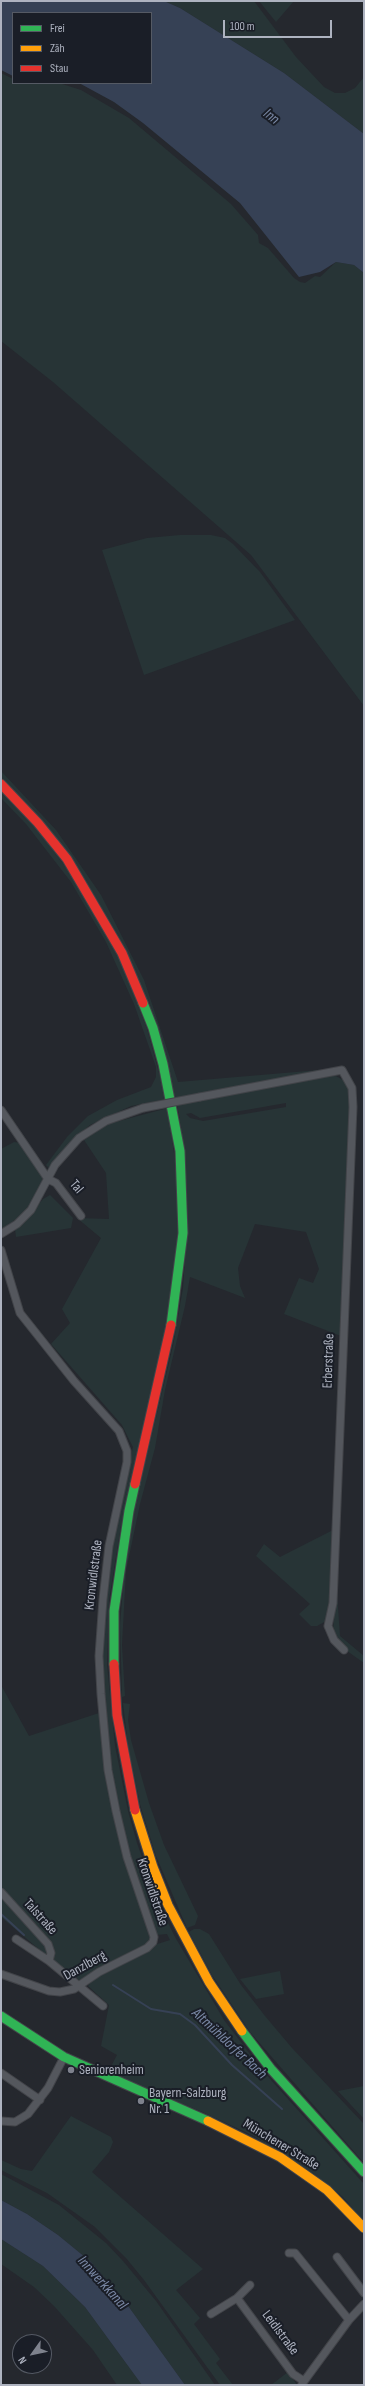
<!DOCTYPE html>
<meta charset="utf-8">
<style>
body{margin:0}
#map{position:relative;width:365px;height:2386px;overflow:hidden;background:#25282e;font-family:"Sofia Sans Condensed",sans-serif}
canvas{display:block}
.frame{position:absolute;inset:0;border:2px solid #aeb3c0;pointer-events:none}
.legend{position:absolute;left:12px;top:12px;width:140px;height:72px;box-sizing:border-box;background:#1a1e27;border:1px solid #555a64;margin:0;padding:5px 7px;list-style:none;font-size:12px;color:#aeb3c0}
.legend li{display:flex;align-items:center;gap:8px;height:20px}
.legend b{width:20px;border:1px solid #555a64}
.north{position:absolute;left:12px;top:2334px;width:40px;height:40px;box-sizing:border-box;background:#1a1e27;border:1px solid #555a64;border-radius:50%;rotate:237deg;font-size:11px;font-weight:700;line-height:16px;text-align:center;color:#aeb3c0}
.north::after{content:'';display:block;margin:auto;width:14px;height:18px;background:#7e828d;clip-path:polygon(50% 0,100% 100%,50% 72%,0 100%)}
.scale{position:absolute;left:223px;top:20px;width:109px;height:18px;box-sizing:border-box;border:2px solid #aeb3c0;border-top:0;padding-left:5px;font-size:12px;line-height:14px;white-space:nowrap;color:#aeb3c0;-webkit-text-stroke:3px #1a1e27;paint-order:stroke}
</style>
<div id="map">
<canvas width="365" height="2386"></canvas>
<div class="frame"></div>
<ul class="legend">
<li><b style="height:5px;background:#30b455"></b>Frei</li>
<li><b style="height:5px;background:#ff9f0a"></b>Zäh</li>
<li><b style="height:5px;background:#e5322d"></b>Stau</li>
</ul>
<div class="north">N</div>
<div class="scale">100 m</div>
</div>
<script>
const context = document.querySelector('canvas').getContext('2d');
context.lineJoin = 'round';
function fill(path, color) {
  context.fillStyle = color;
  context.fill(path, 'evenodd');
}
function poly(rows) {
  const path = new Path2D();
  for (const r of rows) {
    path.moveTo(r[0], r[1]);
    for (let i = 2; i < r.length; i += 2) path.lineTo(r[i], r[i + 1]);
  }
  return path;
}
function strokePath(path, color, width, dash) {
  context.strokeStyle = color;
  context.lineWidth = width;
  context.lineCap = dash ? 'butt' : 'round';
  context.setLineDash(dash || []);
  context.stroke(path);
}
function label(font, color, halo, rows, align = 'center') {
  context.font = font + ' "Sofia Sans Condensed",sans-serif';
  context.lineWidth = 4;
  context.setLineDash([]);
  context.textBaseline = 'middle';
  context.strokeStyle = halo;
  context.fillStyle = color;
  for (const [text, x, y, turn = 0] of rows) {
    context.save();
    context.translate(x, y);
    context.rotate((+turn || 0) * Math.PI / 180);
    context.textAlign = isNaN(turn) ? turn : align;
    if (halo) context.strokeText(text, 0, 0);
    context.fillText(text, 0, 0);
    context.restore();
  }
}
fill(poly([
 [164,1,254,1,296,57,324,87,335,93,345,93,355,88,364,77,364,134,284,73,180,8],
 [259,1,294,1,276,22],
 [1,73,13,79,13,83,59,83,81,90,129,118,231,204,258,235,259,243,268,248,294,278,300,282,305,283,315,276,320,277,336,262,354,265,364,273,364,706,251,555,53,382,1,341],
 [180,535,211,535,225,538,233,544,260,572,295,620,144,675,102,550,147,538],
 [1,771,56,830,101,895,144,980,178,1082,343,1068,334,1075,343,1080,348,1086,351,1108,341,1336,284,1314,299,1278,313,1283,319,1269,306,1232,255,1224,238,1268,240,1286,245,1298,190,1277,185,1306,165,1390,155,1448,140,1504,126,1571,122,1645,125,1696,122,1697,120,1625,124,1575,135,1506,173,1346,183,1288,188,1212,185,1163,179,1114,156,1022,122,942,78,868,29,807,1,778],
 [286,1103,286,1107,203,1121,190,1118,186,1114,191,1113,200,1118],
 [1,791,35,827,65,866,90,903,122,964,147,1028,166,1099,131,1106,90,1125,71,1142,49,1168,46,1165,67,1137,88,1116,117,1100,151,1087,156,1077,156,1067,134,1004,106,942,71,882,26,824,1,798],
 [168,1108,177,1176,178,1240,173,1290,160,1362,121,1526,109,1600,107,1665,115,1746,128,1811,137,1843,159,1905,175,1937,224,2020,262,2070,364,2184,364,2222,343,2197,314,2174,254,2136,200,2111,107,2074,117,2055,101,2046,109,2005,88,1986,92,1980,151,1946,170,1940,167,1934,156,1935,131,1865,110,1773,101,1665,104,1599,116,1525,133,1447,122,1425,51,1344,70,1323,62,1309,101,1238,77,1218,109,1219,106,1173,84,1140,108,1124],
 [14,1142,21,1143,39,1170,42,1177,42,1185,26,1211,1,1231,1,1149],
 [50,1195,73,1218,71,1228,16,1237,15,1229,23,1224,43,1199],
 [333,1530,330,1609,326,1621,317,1626,311,1626,299,1614,310,1604,256,1556,264,1544,280,1557],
 [336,1578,340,1636,364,1656,364,1663,340,1646,333,1632],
 [1,1685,29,1736,99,1713,107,1776,152,1935,148,1944,82,1982,51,1959,53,1953,1,1889],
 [123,1703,130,1704,128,1720,131,1740,149,1803,164,1845,198,1916,195,1925,187,1928,156,1856,140,1804,128,1745],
 [1,1895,49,1950,47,1956,1,1917],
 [194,1929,200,1929,209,1934,241,1985,265,2016,292,2048,364,2124,364,2163,250,2032,212,1975,189,1932],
 [280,1971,284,1994,256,1999,240,1979],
 [364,2086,364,2119,338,2091],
 [71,2116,111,2137,113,2142,109,2152,92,2172,203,2269,176,2290,200,2318,194,2324,220,2359,216,2363,233,2385,220,2385,144,2280,126,2258,95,2227,47,2193,1,2170,1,2160,21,2169,32,2171],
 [1,2174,59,2205,106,2243,123,2261,156,2301,215,2385,185,2385,126,2303,91,2262,58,2235,27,2214,1,2200],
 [1,2239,43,2266,85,2307,142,2385,117,2385,93,2350,54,2306,34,2287,1,2264],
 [288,2372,297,2385,271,2385]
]), '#273436');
fill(poly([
 [1,1,164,1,180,8,284,73,364,134,364,273,354,265,336,262,320,272,299,277,240,203,143,123,114,102,79,83,151,83,151,13,13,13,13,76,1,70],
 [1,2200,27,2214,58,2235,91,2262,126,2303,185,2385,142,2385,85,2307,43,2266,1,2239]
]), '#364155');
strokePath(poly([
 [1,1914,24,1935],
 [113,1985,151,2009,180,2014,195,2025,232,2065,282,2109]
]), '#364155', 2);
const street = poly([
 [200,1097,342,1070,352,1088,353,1107,333,1603,328,1626,334,1640,344,1650],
 [1,1110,48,1179,56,1183,81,1216],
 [1,1234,17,1224,31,1210,55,1165,79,1138,106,1121,143,1108],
 [1,1250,20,1313,74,1381,119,1431,127,1451,127,1462,109,1546,103,1599,99,1656,101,1694,108,1770,116,1811,127,1857,154,1937,153,1942,147,1948,99,1972,74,1989,60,1992,49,1991,1,1974],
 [1,1892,48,1944,51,1953,49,1961,103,2006],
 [16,1939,49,1961],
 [1,2073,40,2100],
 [1,2121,15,2122,28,2114,48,2088,64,2057],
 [289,2253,295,2253,349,2320],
 [337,2257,364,2293],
 [237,2298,293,2374,304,2381],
 [211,2314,237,2298,250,2285],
 [302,2384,349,2320,364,2304]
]);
const fast = poly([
 [143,1003,153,1028,163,1064,180,1151,183,1233,171,1325],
 [114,1664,114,1611,129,1511,135,1484],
 [1,2016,64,2057,208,2121],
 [242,2031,271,2069,364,2172]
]);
const slow = poly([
 [135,1810,153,1867,168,1905,209,1982,242,2031],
 [208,2121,280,2157,327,2190,364,2228]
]);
const jam = poly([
 [1,784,38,823,67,859,122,953,143,1003],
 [135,1484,171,1325],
 [114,1664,117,1715,135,1810]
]);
strokePath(street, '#424449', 9);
strokePath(fast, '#424449', 11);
strokePath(slow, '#424449', 11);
strokePath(jam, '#424449', 11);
strokePath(street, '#54575d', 7);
strokePath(fast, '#30b455', 9);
strokePath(slow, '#ff9f0a', 9);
strokePath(jam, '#e5322d', 9);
const streetBridge = poly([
 [143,1108,200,1097]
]);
strokePath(streetBridge, '#424449', 9, []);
strokePath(streetBridge, '#54575d', 7);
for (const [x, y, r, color] of [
 [71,2070,4,"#7e828d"],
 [141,2101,4,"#7e828d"]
]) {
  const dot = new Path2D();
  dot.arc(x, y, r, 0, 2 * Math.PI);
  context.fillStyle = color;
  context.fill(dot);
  strokePath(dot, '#1a1e27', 1.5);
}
label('14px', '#aeb3c0', '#1a1e27', [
 ["Tal",76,1187,50],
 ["Erberstraße",329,1361,-88],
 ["Kronwidlstraße",94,1575,-83],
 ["Kronwidlstraße",152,1892,71],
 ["Talstraße",40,1917,48],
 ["Danzlberg",85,1966,-29],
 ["Münchener Straße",281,2145,31],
 ["Leidlstraße",280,2333,53]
]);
label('14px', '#aeb3c0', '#1a1e27', [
 ["Seniorenheim",79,2070],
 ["Bayern-Salzburg",149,2093],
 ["Nr. 1",149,2109]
], 'left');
label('italic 15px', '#7a88a5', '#1a1e27', [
 ["Inn",271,117,38],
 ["Altmühldorfer Bach",229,2044,43],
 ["Innwerkkanal",102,2283,48]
]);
</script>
